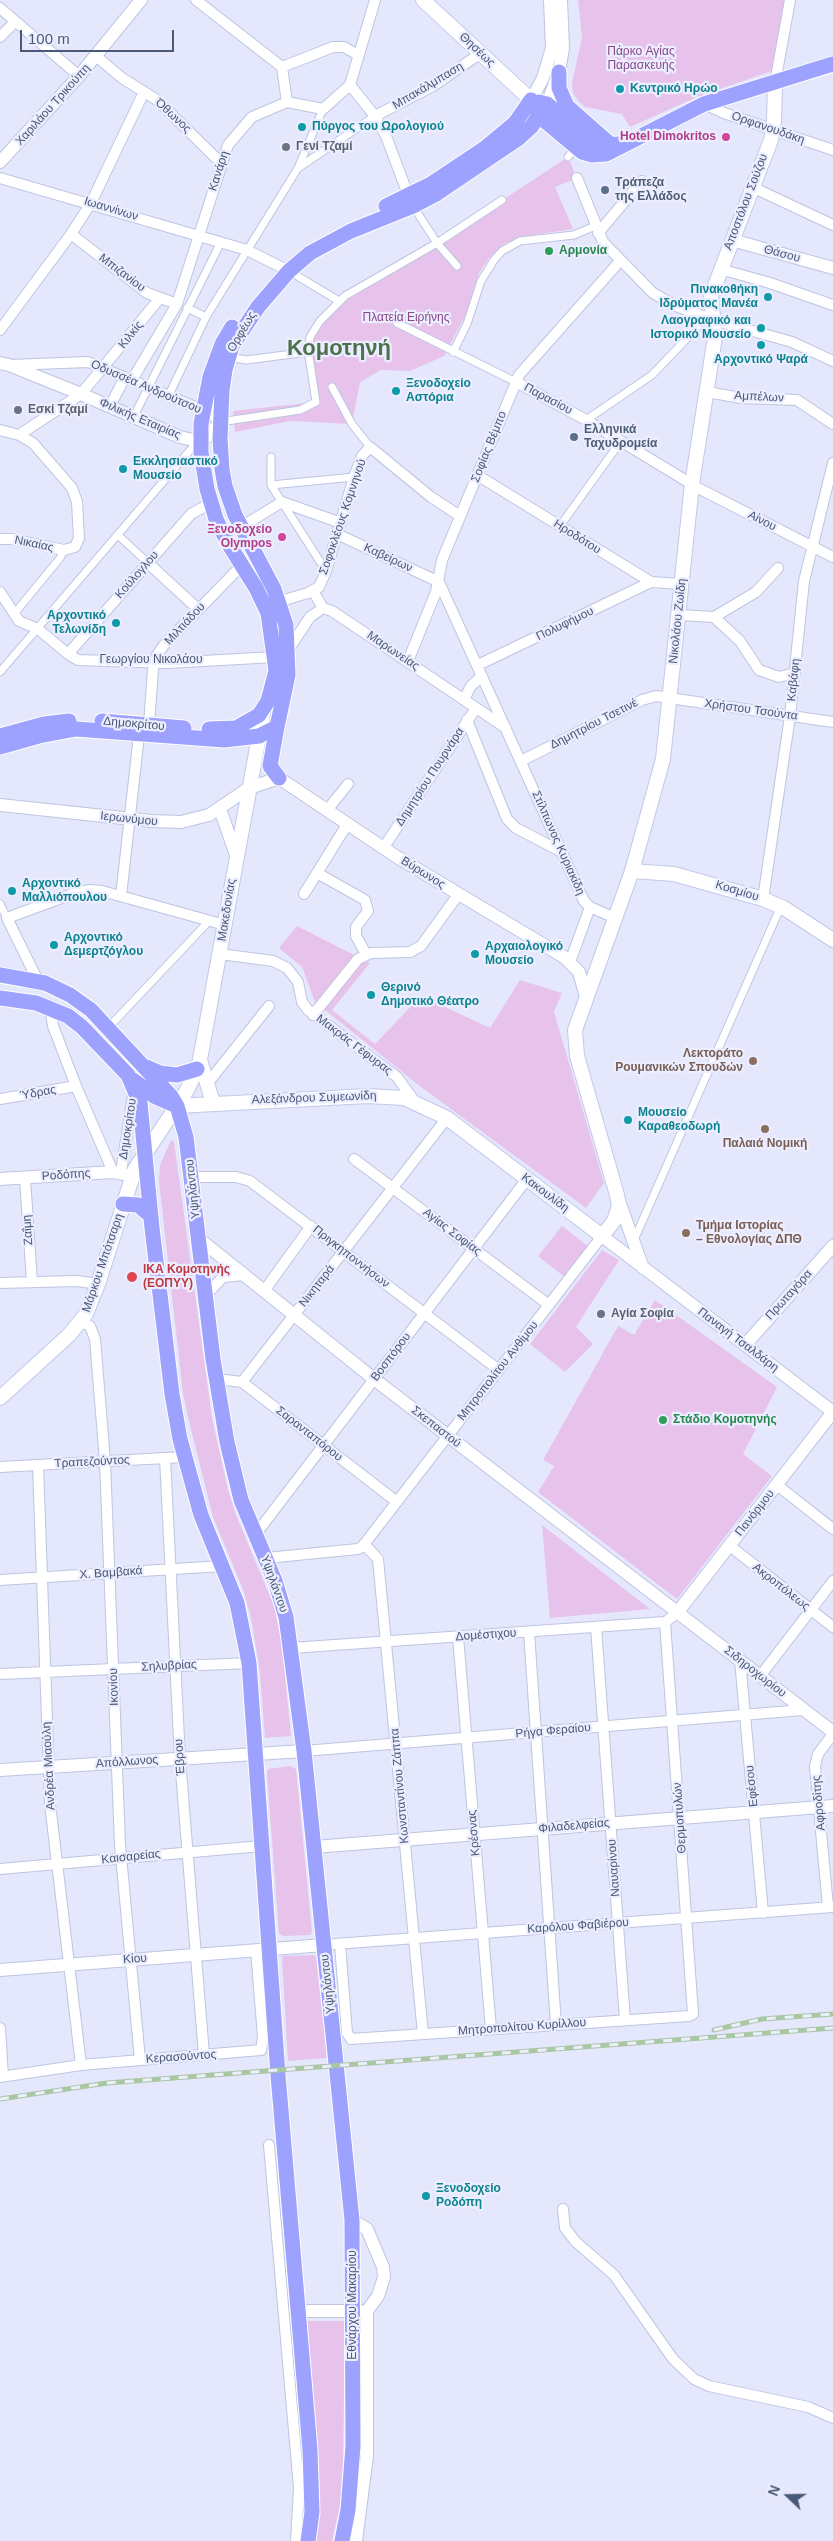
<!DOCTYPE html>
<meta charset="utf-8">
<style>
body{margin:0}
#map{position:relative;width:833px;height:2541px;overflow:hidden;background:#e5e7fd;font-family:Helvetica,sans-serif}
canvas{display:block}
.north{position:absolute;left:763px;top:2471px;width:50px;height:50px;-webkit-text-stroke:4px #eceeff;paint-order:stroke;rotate:291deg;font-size:14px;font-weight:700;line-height:20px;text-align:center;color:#495977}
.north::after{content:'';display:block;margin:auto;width:18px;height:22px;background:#495977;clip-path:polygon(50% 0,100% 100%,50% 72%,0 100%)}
.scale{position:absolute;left:20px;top:30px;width:154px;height:22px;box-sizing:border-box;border:2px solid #495977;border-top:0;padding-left:6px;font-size:15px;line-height:18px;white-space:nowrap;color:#495977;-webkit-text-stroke:4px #eceeff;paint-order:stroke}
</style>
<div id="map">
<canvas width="833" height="2541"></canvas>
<div class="north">N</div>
<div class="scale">100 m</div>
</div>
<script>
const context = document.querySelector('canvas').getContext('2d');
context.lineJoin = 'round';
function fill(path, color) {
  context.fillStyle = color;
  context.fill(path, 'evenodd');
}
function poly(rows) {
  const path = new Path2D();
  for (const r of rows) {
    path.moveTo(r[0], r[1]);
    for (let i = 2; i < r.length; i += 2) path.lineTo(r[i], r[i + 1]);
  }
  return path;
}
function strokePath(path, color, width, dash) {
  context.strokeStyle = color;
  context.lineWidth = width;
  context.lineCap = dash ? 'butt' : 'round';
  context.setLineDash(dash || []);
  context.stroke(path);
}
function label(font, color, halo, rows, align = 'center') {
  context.font = font + ' Helvetica,sans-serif';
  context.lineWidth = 4.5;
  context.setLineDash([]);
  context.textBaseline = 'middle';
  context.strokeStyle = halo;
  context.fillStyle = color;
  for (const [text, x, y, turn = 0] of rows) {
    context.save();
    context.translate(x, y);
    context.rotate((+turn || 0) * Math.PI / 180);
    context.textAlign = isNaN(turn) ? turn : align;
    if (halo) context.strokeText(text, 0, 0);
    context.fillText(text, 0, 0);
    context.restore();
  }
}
fill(poly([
 [578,0,788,0,780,68,697,97,630,127,622,114,585,107,579,102,573,93,572,83,582,37],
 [568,157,577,178,555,187,573,229,527,236,505,243,489,258,479,273,467,312,444,356,410,371,381,370,360,382,352,424,290,421,235,432,233,411,316,402,311,342,337,302,437,243],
 [297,926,370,963,332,1010,375,1044,421,996,490,1028,520,980,562,993,554,1012,604,1183,586,1208,421,1087,315,1002,302,967,279,948],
 [171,1140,174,1142,212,1418,228,1490,236,1515,274,1606,282,1644,291,1736,265,1738,260,1672,251,1617,244,1592,213,1517,188,1417,183,1393,159,1181,160,1165],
 [562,1226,589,1247,566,1278,538,1256],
 [602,1250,619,1260,576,1327,593,1344,565,1372,530,1344],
 [655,1300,777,1387,743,1454,772,1476,677,1599,538,1492,554,1466,543,1460,618,1326,634,1335],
 [542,1525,650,1609,550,1618],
 [290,1766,296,1769,312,1932,310,1935,284,1936,279,1934,267,1773,268,1769],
 [313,1955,316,1956,327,2058,288,2061,282,1958,283,1956],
 [305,2321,345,2321,343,2466,340,2505,332,2541,316,2541,317,2519]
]), '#e7c3eb');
const pedestrian = poly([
 [568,157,576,148],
 [298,168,323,109],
 [413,206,437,243,457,266],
 [289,271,339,301],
 [187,308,206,317],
 [397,323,516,382],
 [453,352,467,324,481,281,494,260,502,251,520,241,574,235,595,226],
 [229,357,246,360,308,352],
 [332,387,352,424,370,447],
 [168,397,206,317,298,168,375,116],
 [134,416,221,242],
 [586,420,652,375,696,329,703,316],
 [220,422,300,410,316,402,308,350,310,337,320,321,345,296,437,243,502,200],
 [271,457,271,485,326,571],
 [271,485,354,477],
 [560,526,621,441],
 [119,536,148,563],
 [14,614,60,558,64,550],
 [0,672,198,441],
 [0,904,7,918],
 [108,1028,209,921],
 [634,1240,781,906]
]);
const minor = poly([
 [196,0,282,67,287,102],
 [0,8,79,76],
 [0,37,15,22],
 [96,56,122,78,157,100,221,163],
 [282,67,333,47,344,47,358,55],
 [775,83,790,0],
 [350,85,375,116,386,136,410,200],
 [704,104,724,113,833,150],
 [375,116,433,86,481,53],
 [0,178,247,250,289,271],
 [577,178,603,242,653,293,676,306,714,320,792,342,833,361],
 [752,187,833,225],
 [598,233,642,181],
 [71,234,147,293,177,304],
 [720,269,770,283,833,305],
 [0,330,71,234,91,203,144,92],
 [10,365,88,362,210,413,220,422],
 [132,380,177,304,228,145,252,117,287,102,323,109,350,85,375,0],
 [516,382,586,420,698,488,833,557],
 [707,392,741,398,797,400,833,424],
 [110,406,125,377],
 [0,430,19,435,33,443,72,488,77,502,79,538,75,547,64,550,11,539,0,539],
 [19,435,81,394,160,298],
 [477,475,651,582,682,584],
 [241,527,282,502,341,523],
 [337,534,439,582],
 [148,563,198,609],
 [439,582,584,901,590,907,615,918],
 [313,591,323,608],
 [0,592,19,621,38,629,68,654,78,660,167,663,275,657],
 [274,603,308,593,319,587,326,571,354,477,362,456,370,447,431,497,460,516],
 [679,615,714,617,756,592,778,568],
 [714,617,740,641,759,670,779,677,795,673],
 [289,649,310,617,323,608,332,611,506,728],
 [68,654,191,514,211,503],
 [408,661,436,592,442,560,519,375,620,261],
 [478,665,651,582],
 [464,699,471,686,482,676],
 [467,720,507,819,516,828,562,852],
 [149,725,153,669,157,655,164,645,242,565],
 [521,761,642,700,656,696,833,722],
 [328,809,348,784],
 [348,823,317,873,365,900,368,911,356,927,356,936,366,954],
 [384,847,476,708],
 [304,894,317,873],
 [121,896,139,735],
 [763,899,790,716,804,581,833,463],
 [220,954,273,961,287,968,298,982,302,1002,308,1010,397,1077,415,1102],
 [570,962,590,907],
 [38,981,7,918,75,893,90,890,102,891,225,925],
 [50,1007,53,1026,76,1086,113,1172],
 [313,1015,358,959,371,953,410,952,421,946,458,895],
 [207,1084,269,1006],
 [0,1099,76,1086],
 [354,1159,549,1305],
 [121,1172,134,1089],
 [192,1177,236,1177,250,1181,499,1370],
 [25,1178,32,1282],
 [0,1283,77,1281,98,1284],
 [264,1291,311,1226],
 [205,1296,223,1277,245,1275],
 [81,1322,90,1326,95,1339,105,1461,120,1845,140,2060],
 [216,1379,242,1382,397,1502],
 [242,1382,447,1118],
 [165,1458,180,1759,204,2055],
 [38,1465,50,1804,81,2065],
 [0,1467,184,1457],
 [777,1485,833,1529],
 [255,1535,527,1179],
 [364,1544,378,1559,423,2034],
 [730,1546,833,1627],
 [266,1558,358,1549,362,1547,602,1236],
 [0,1580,222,1566],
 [596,1627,625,2020],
 [529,1632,556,2025],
 [458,1637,491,2029],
 [291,1648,665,1622,677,1613],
 [740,1660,763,1913],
 [0,1674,249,1663],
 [761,1675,833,1581],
 [304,1751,803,1710],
 [0,1869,261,1846],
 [828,1907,815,1766,818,1754,833,1734],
 [335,1944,833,1907],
 [340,1944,347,2033,351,2039,689,2016,693,2014,665,1622],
 [0,2028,3,2076],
 [0,2077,81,2065,261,2050,263,2037,256,1950],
 [269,2145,299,2488,296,2541],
 [563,2209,565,2228,576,2242,614,2275,673,2359,694,2379,709,2386,808,2407,833,2418]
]);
const tertiary = poly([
 [531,100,543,78,552,48,550,0],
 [547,104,559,72,563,48,561,0],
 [0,162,79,76,141,0],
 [732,240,833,268],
 [0,363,9,365,81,394,180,437,193,440,207,437,220,422],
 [0,805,151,821,181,822,209,815,249,788,279,778,397,857,564,957,579,972,586,997],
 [220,809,236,855],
 [0,1179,113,1172,132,1176],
 [618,1198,643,1268],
 [602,1236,833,1412],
 [198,1238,374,1379,833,1732],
 [745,1345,833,1246],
 [677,1613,833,1412],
 [0,1770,304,1751],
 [314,1847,833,1806],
 [0,1970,324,1945],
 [352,2220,367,2229,383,2267,384,2277,378,2296,367,2311,367,2456,356,2541],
 [298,2311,360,2311]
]);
const secondary = poly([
 [423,0,531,100],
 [632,871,674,874,763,899,784,908,833,940],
 [200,1060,213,1103],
 [177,1106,368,1096,404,1098,447,1118,602,1236,614,1221,619,1206,617,1195,577,1056,575,1030,632,871,663,759,692,484,715,337,711,296,771,140,774,121,775,83],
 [0,1398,69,1335,86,1314,98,1284,135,1169,186,1092,199,1065,264,709]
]);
const primary = poly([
 [559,72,559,88,567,106,610,144],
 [539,102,547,104,591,141,603,145,619,144],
 [536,108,539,116,582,152,592,155,606,154,704,104,833,64],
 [386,206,431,184,485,148,515,123,531,100],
 [102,721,184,728],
 [277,727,270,766,279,778],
 [209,729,236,728,259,715,268,701,276,671,268,613,256,588,228,543,216,519,207,489,201,452,201,424,210,377,222,344,232,327],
 [0,736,44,724,69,721],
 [0,747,39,736,76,729,224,740,259,736,277,727,288,675,286,625,274,589,235,515,225,486,222,469,220,439,222,391,225,370,232,346,258,307,289,271,310,253,351,231,413,206,436,194,519,138,531,127,547,104],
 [0,975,45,983,70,995,91,1010,171,1096,177,1106,186,1137,213,1359,227,1442,241,1500,275,1581,286,1617,304,1751,352,2220,353,2446,348,2510,342,2541],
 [0,998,36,1003,68,1016,82,1027,128,1075,140,1103,152,1228,172,1394,180,1439,201,1515,237,1603,249,1663,278,2075,310,2450,312,2512,308,2541],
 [146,1067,160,1073,177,1075,197,1069],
 [133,1080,154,1096,177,1106],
 [123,1204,138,1205,151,1216]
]);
strokePath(pedestrian, '#bdc5e0', 9);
strokePath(minor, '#bdc5e0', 12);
strokePath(tertiary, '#bdc5e0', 14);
strokePath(secondary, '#c0c9e9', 16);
strokePath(primary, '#fff', 17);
strokePath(pedestrian, '#fff', 7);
strokePath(minor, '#fff', 10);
strokePath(tertiary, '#fff', 12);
strokePath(secondary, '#fff', 14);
strokePath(primary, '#9ca2fd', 15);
const rail = poly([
 [714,2030,762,2019,833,2014],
 [0,2099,107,2083,833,2028]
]);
strokePath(rail, '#a9c7a3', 5);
strokePath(rail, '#eceeff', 3, [9]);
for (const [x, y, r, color] of [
 [620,89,5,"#0f9aa8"],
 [302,127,5,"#0f9aa8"],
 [726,137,5,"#d1479c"],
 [286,147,5,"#6b7280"],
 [605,190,5,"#5c6f8a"],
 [549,251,5,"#2e9e5b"],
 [768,297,5,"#0f9aa8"],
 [761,328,5,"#0f9aa8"],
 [761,345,5,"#0f9aa8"],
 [396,391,5,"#0f9aa8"],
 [18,410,5,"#6b7280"],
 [574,437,5,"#5c6f8a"],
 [123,469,5,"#0f9aa8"],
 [282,537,5,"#d1479c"],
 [116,623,5,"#0f9aa8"],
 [12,891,5,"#0f9aa8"],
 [54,945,5,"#0f9aa8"],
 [475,954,5,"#0f9aa8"],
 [371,995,5,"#0f9aa8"],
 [753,1061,5,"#8d6e63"],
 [628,1120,5,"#0f9aa8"],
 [765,1129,5,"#8d6e63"],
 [686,1233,5,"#8d6e63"],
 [132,1277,6,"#e0444e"],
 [601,1314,5,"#6b7280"],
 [663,1420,5,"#2e9e5b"],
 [426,2196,5,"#0f9aa8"]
]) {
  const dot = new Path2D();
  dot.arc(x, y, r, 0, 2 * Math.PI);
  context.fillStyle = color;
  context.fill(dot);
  strokePath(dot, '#eceeff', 2);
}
label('12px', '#495977', '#eceeff', [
 ["Θησέως",477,50,43],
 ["Μπακάλμπαση",428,86,-31],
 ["Χαριλάου Τρικούπη",53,105,-48],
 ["Όθωνος",173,116,43],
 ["Ορφανουδάκη",768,128,19],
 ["Κανάρη",219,171,-72],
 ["Αποστόλου Σούζου",746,202,-69],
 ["Ιωαννίνων",111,209,17],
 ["Θάσου",782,254,15],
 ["Μπιζανίου",122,273,37],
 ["Ορφέως",242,332,-59],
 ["Κιλκίς",131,335,-51],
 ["Οδυσσέα Ανδρούτσου",146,387,23],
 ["Αμπέλων",759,397,3],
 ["Παρασίου",548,399,28],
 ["Φιλικής Εταιρίας",140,419,23],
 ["Σοφίας Βέμπο",489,447,-68],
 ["Σοφοκλέους Κομνηνού",343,517,-71],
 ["Αίνου",762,521,27],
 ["Ηροδότου",577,537,32],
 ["Νικαίας",34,544,12],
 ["Καβείρων",388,558,25],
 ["Κούλογλου",137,575,-49],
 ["Νικολάου Ζωίδη",678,621,-84],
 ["Μιλτιάδου",185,624,-47],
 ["Πολυφήμου",565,624,-26],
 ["Μαρωνείας",393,651,34],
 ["Γεωργίου Νικολάου",151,660],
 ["Καβάφη",794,680,-84],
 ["Χρήστου Τσούντα",751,710,8],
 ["Δημοκρίτου",134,724,5],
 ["Δημητρίου Τσετινέ",594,724,-27],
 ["Δημητρίου Πουρνάρα",430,777,-57],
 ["Ιερωνύμου",129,819,6],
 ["Στίλπωνος Κυριακίδη",558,843,66],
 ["Βύρωνος",423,873,32],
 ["Κοσμίου",737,891,17],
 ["Μακεδονίας",227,910,-81],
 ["Μακράς Γέφυρας",354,1045,37],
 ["Ύδρας",38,1093,-10],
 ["Αλεξάνδρου Συμεωνίδη",314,1098,-2],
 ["Δημοκρίτου",128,1129,-81],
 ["Ροδόπης",66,1175,-4],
 ["Υψηλάντου",193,1189,-96],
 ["Κακουλίδη",545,1193,37],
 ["Ζαΐμη",28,1230,-94],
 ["Αγίας Σοφίας",452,1232,37],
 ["Πριγκηποννήσων",351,1257,38],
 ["Μάρκου Μπότσαρη",103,1263,-71],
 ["Νικηταρά",317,1286,-52],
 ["Πρωταγόρα",789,1295,-48],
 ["Παναγή Τσαλδάρη",738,1340,37],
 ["Βοσπόρου",391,1357,-53],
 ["Μητροπολίτου Ανθίμου",498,1371,-52],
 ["Σκεπαστού",436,1427,38],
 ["Σαρανταπόρου",309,1434,38],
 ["Τραπεζούντος",92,1462,-3],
 ["Πανόρμου",755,1513,-52],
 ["Χ. Βαμβακά",111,1573,-4],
 ["Υψηλάντου",274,1584,70],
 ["Ακροπόλεως",781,1587,38],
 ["Δομέστιχου",486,1635,-4],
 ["Σηλυβρίας",169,1666,-3],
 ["Σιδηροχωρίου",755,1672,38],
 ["Ικονίου",114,1687,-92],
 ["Ρήγα Φεραίου",553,1731,-5],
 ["Έβρου",180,1757,-94],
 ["Απόλλωνος",127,1762,-4],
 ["Ανδρέα Μιαούλη",49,1766,-93],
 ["Κωνσταντίνου Ζάππα",400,1786,-95],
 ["Εφέσου",752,1786,-96],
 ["Αφροδίτης",819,1803,-95],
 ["Θερμοπυλών",680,1818,-94],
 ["Φιλαδελφείας",574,1826,-5],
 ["Κρέσνας",474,1833,-95],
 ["Καισαρείας",131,1857,-6],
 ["Ναυαρίνου",614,1868,-94],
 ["Καρόλου Φαβιέρου",578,1926,-4],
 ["Κίου",135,1959,-4],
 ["Υψηλάντου",328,1984,-96],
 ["Μητροπολίτου Κυρίλλου",522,2027,-4],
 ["Κερασούντος",181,2057,-4],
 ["Εθνάρχου Μακαρίου",353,2305,-90]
]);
label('12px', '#894689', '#eceeff', [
 ["Πάρκο Αγίας",641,52],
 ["Παρασκευής",641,66],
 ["Πλατεία Ειρήνης",406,318]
]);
label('bold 12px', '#0d838f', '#eceeff', [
 ["Κεντρικό Ηρώο",630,89],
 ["Πύργος του Ωρολογιού",312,127],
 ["Πινακοθήκη",758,290,"right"],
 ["Ιδρύματος Μανέα",758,304,"right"],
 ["Λαογραφικό και",751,321,"right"],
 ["Ιστορικό Μουσείο",751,335,"right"],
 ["Αρχοντικό Ψαρά",761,360,"center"],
 ["Ξενοδοχείο",406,384],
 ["Αστόρια",406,398],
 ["Εκκλησιαστικό",133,462],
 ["Μουσείο",133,476],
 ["Αρχοντικό",106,616,"right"],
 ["Τελωνίδη",106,630,"right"],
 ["Αρχοντικό",22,884],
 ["Μαλλιόπουλου",22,898],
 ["Αρχοντικό",64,938],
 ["Δεμερτζόγλου",64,952],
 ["Αρχαιολογικό",485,947],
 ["Μουσείο",485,961],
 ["Θερινό",381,988],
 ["Δημοτικό Θέατρο",381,1002],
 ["Μουσείο",638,1113],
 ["Καραθεοδωρή",638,1127],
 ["Ξενοδοχείο",436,2189],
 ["Ροδόπη",436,2203]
], 'left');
label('bold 12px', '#b23c85', '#eceeff', [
 ["Hotel Dimokritos",716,137],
 ["Ξενοδοχείο",272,530],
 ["Olympos",272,544]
], 'right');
label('bold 12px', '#5b616d', '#eceeff', [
 ["Γενί Τζαμί",296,147],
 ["Εσκί Τζαμί",28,410],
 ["Αγία Σοφία",611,1314]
], 'left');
label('bold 12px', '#4e5e75', '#eceeff', [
 ["Τράπεζα",615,183],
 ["της Ελλάδος",615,197],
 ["Ελληνικά",584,430],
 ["Ταχυδρομεία",584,444]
], 'left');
label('bold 12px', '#27864d', '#eceeff', [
 ["Αρμονία",559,251],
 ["Στάδιο Κομοτηνής",673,1420]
], 'left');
label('bold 12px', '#785e54', '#eceeff', [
 ["Λεκτοράτο",743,1054],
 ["Ρουμανικών Σπουδών",743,1068],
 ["Παλαιά Νομική",765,1144,"center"],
 ["Τμήμα Ιστορίας",696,1226,"left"],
 ["– Εθνολογίας ΔΠΘ",696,1240,"left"]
], 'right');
label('bold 12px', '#be3a42', '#eceeff', [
 ["ΙΚΑ Κομοτηνής",143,1270],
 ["(ΕΟΠΥΥ)",143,1284]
], 'left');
label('bold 22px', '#4c724b', '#eceeff', [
 ["Κομοτηνή",339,349]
]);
</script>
